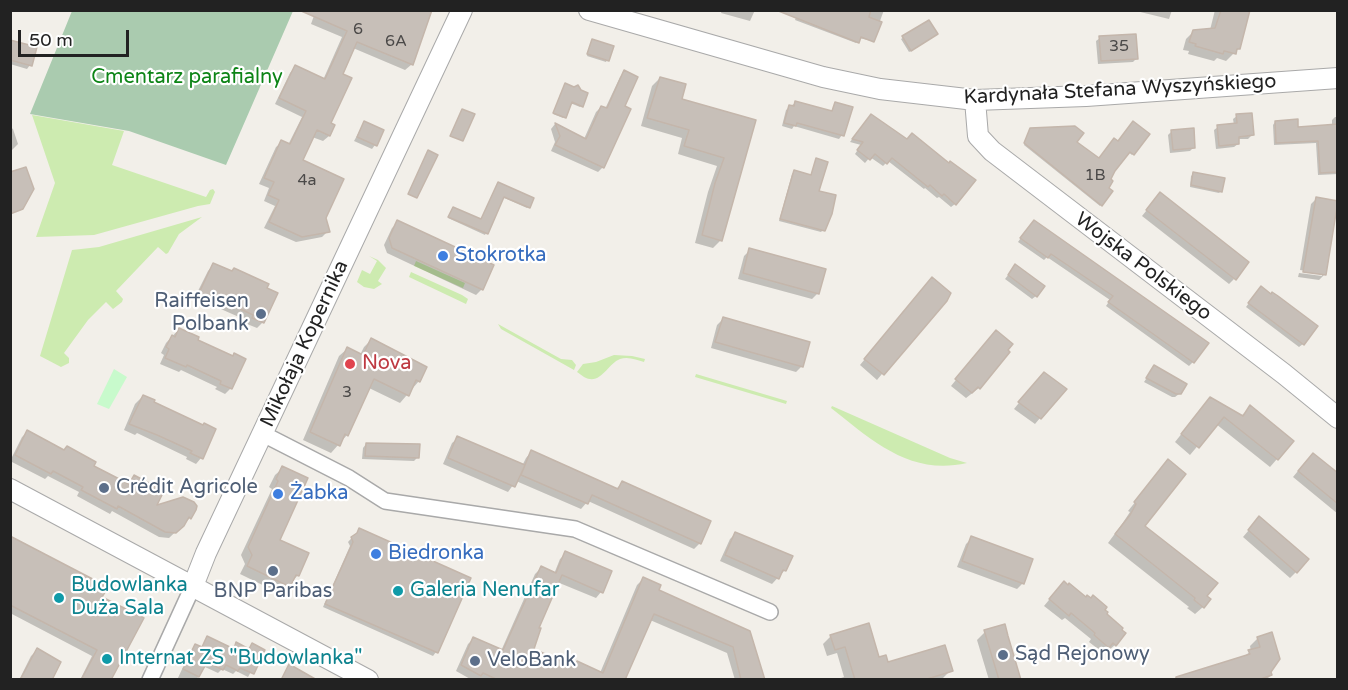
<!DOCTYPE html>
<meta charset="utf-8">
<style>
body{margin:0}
#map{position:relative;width:1348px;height:690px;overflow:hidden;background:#f2efe9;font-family:"Varela Round",sans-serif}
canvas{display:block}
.frame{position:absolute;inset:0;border:12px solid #222;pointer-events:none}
.scale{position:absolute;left:18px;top:30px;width:111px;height:27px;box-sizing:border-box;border:3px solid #222;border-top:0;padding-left:8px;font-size:18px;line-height:21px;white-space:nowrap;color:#222;-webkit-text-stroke:4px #fff;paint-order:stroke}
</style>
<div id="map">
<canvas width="1348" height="690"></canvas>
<div class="frame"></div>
<div class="scale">50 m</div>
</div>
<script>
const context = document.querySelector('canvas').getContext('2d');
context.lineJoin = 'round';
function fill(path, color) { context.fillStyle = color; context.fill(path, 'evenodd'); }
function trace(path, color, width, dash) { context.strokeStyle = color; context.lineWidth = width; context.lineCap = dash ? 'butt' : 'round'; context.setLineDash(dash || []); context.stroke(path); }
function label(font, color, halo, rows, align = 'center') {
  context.font = font + ' "Varela Round",sans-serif'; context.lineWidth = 4.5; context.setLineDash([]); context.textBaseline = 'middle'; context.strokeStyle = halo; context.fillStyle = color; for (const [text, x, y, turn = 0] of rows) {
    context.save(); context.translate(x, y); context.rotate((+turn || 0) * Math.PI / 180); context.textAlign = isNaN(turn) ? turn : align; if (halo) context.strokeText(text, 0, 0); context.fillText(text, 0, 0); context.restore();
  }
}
const grass = new Path2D(`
 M32,115L124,131L112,165L206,197L210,190L213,189L215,192L210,204L198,206L94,235L36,237L55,183Z
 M202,217L179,234L168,253L166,254L158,247L116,291L123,299L122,302L113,309L106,302L88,320L64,353L69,358V363L61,367L40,356L72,250L99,247Z
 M369,256L378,260L386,268L378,281L382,284L374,289L364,287L357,282L362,270L370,274L377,261Z
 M416,261L465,283L463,288L414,266Z
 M411,272L462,295L468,299L466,304L409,277Z
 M498,324L561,359L572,360L576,365L574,370L501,329Z
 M614,355L632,356L645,359L644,362C637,360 628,356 620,359C607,364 601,386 584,377C581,375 579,373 577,372L583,364L596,362Z
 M696,374L787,401L786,404L695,377Z
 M832,406L950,458L967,463C910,476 873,441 831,408Z`);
const cemetery = new Path2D(`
 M72,11V10L293,11L226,165L129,131L30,114Z`);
const park = new Path2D(`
 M114,369L127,377L109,409L97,404Z`);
const shadow = new Path2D(`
 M316,10L430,13L411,65L405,70L353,48L341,74L329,124L333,126L329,136L323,141L312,137L301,161L325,217L328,231L322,237L296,242L264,228L275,206L264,201L269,188L259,184L276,147L282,142L288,145L302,117L275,104L290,73L295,67L323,80L342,37L311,24Z
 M722,10H755L750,21L721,13Z
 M799,10H884L873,40L872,41L859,38L856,43L795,20Z
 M1132,10H1172L1169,19Z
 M1215,10H1249L1238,49L1226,61L1217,58L1214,61L1188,54L1189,51L1183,50L1186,39L1194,31L1210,30Z
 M929,22L935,35L909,52L901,39Z
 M1100,38L1137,58L1133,62L1098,64L1096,41Z
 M10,42L30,65L27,69L10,64Z
 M591,42L607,60L606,62L587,56Z
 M625,72L623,107L603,167L598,172L551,151L555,142L551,129L555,124L584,139L596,112L601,107L605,109L620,77Z
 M660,78L680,100L754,121L721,240L713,248L695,243L708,192L717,166L678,154L682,138L641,126L652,86Z
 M564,86L581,106L580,107L570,103L563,118L553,114Z
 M796,102L831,112L835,104L842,135L839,139L794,126L792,129L782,126L786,110Z
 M1237,116L1252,135L1248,139H1237L1238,144L1234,147L1216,149L1214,130L1218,127L1234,125L1233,119Z
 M1335,117H1338V174L1318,175L1316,143L1274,145L1273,125L1275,122L1297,129L1332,126V120Z
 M867,120L949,165L955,204L951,207L939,197L937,198L925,188L924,189L888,161L883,166L870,157L865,163L855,154L861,145L850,142Z
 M364,123L375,145L372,149L354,141Z
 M10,127L13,129L18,144L10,152Z
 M1029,131L1075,143L1098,160L1118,143L1147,134L1132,155L1128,152L1109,179L1107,188L1111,191L1100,206L1024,145Z
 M1172,131L1194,147L1190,151L1170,153L1168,135Z
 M817,160V192L823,230L821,232L779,221L792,174L794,172L810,176Z
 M1194,173L1221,191L1219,193L1190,187L1191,176Z
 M497,185L528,207L527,208L502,197L485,235L448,218L453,208L481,221Z
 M1316,199L1324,275L1319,280L1298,277L1299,273L1322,276V273L1300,270L1311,204Z
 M1155,200L1234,279L1229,284L1142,216Z
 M398,222L482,289L476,295L387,253L384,245L392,228Z
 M1030,225L1207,344L1193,362L1189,366L1106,306L1110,300L1047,257L1044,260L1018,242Z
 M750,250L818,293L812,299L738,279L744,256Z
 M213,265L263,322L257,328L247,324L248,321L214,306L212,308L194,299L208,271Z
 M1012,270L1036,296L1032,299L1005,279Z
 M926,285L949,293L877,380L860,365Z
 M1257,292L1303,344L1299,347L1246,307Z
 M723,319L802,366L796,372L711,348L717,325Z
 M179,329L196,341L231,388L225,394L215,389L217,387L181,370L179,372L160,364L164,355L161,353L166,343Z
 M990,338L1008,352L979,388L966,398L951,386Z
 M371,340L399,353L398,355L419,381L400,403L369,388L347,435L331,453L303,440L339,356L347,349L360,355L364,347Z
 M1154,367L1179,394L1175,397H1172L1144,382Z
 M1038,379L1040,418L1035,424L1014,409Z
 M143,396L201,458L196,464L186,459L187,457L137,433L135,435L124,430L135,404Z
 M1203,407L1241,416L1250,408L1277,459L1270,467L1216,424L1190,455L1175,442Z
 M27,432L127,485L134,477L154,507L182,499L190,518L169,538L159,537L112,511L110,514L77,496L79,492L48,476L45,479L10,461L22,437Z
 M458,438L522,466L526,458L531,452L616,489L622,483L700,543L694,549L588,501L581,509L516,481L508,492L443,464L452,443Z
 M366,444L418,457L414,461L362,459L363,448Z
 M1307,460L1338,475V514L1293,477Z
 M1168,461L1143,527L1205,596L1203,607L1195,614L1187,608L1189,607L1108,543L1122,524L1130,512L1128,511Z
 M283,468L278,541L298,575L281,594L240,574L245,564L241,555L272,489L269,487L275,475Z
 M1254,524L1296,572L1290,578L1243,537Z
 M359,530L436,652L433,656L323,607L350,546L348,542Z
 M736,533L785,570L772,584L720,561L730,539Z
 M10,538L100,598L110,680H80L92,656L10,613Z
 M972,538L1023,583L1017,589L957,567L966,544Z
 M566,553L601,592L596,598L557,582L537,629L532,650L573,667L577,663L600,673L637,585L643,579L657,591L749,632L763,680H735L727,653L650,620L623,680H472L456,671L468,644L474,638L501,651L535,574L541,568L554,574L560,559Z
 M1058,589L1115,645L1109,650L1106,648L1102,652L1089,642L1091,639L1065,618L1062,620L1044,606Z
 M985,632L1020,680H989L977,640Z
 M831,636L887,664L951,670L943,678L939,680H835L844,677L837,653L827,656L823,644Z
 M208,638L232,650L237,644L247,650L252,645L263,651L248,677L236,671L233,674L222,669L218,673L205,667L196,680H177L191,650L195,646L201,648Z
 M1258,638L1271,675L1266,680H1172L1242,658L1251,651L1250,646Z
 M37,650L50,680H19L31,656Z`);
const building = new Path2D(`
 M299,10H432L413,65L357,42L343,74L352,78L331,123L335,125L330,136L317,130L303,160L344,179L326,218L330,232L302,237L269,222L279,200L268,195L274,182L264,178L281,140L290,144L306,111L279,98L295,65L325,79L347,31Z
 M776,10H871L869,17L882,22L874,42L861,37L859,43Z
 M1221,10H1250L1240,49H1237L1236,54L1224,51L1223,54L1195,46L1196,44L1189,42L1193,30L1215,28Z
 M929,20L938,34L911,51L902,36Z
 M1136,34L1138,59L1101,61L1099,36Z
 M592,39L614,46L609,61L587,54Z
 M10,40L37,47L32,66L10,60Z
 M624,70L638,77L625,106L631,109L604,168L555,145L560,136L555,123L586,139L601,106L607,108Z
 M660,77L686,84L682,99L756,120L722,241L702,235L715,183L724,158L684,146L689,130L647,118Z
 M565,83L574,87L578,85L581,90L588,93L583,107L572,102L566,118L553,113Z
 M795,101L832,111L835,102L853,107L844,136L797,123L796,126L784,123L789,105L794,106Z
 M462,109L475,114L463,141L450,136Z
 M1252,113L1254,135L1239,137V144L1219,146L1217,125L1237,123L1236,114Z
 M871,114L907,139L912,133L949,163L950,161L976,180L956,205L944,194L942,196L930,185L928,187L892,158L887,164L875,154L870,160L857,150L863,142L852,139Z
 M1298,119V127L1338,124V172L1320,173L1318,141L1276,143L1275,121Z
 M364,121L384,130L377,146L357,137Z
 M1133,121L1150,134L1134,155L1130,152L1115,171L1111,179L1113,181L1109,188L1113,191L1102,206L1024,143L1030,128L1075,126L1084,133L1077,142L1099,158L1114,138L1118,141Z
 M1194,128L1195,148L1173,150L1171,130Z
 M428,150L438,155L417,198L408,194Z
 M816,158L828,162L819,191L836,195L832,214L825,231L780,219L794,170L811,175Z
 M26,167L34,189L23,209L10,214V172Z
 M1193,172L1225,178L1222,192L1191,185Z
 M498,182L534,198L530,208L504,197L488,234L448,217L453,207L481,219Z
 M1160,192L1249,262L1236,280L1146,210Z
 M1316,197L1338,201L1326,275L1303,272Z
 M397,220L494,265L483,290L392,248L389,238Z
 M1034,220L1209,343L1194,363L1108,302L1113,296L1051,254L1048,258L1020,238Z
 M749,248L826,269L819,294L743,273Z
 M213,263L232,271L234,268L269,284L267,288L278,293L264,323L252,318L253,315L221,300L219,303L199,293Z
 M1015,264L1045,286L1037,297L1008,275Z
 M932,277L951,293L947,301L884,375L864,359Z
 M1261,286L1271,294L1272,292L1278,296L1318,326L1304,345L1248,303Z
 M723,317L810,342L803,367L715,342Z
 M179,328L199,337L198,340L233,356L234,353L246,359L232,389L220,384L221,381L187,365L186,367L165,358L169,349L166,347L172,335L175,337Z
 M996,330L1013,344L1008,350L1010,352L980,389L978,387L972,393L955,379Z
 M371,338L427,367L420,382L416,380L409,396L374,379L348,436L345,434L340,446L310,432L347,347L363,355Z
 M1154,365L1187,384L1181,394H1176L1146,378Z
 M1044,372L1067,389L1041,419L1018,402Z
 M143,395L155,400L154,402L203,425L204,423L216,429L203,459L190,453L192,451L157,435L129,424Z
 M1210,397L1243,416L1250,405L1294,441L1278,460L1224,417L1199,448L1181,434Z
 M27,430L64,450L67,446L96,462L94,466L129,484L134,475L164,491L157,505L183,497L194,502L197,506L196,510L191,519L189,517L184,526L176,533L165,532L118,506L117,509L81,490L83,487L53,471L51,474L15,455Z
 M457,436L525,465L515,487L448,458Z
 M366,443L420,444L419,458L365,456Z
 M531,450L618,489L622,481L711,521L701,544L592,495L588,504L521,475Z
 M1313,453L1338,473V504L1298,471Z
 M1168,459L1186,474L1145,526L1218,583L1207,596L1211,599L1204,608L1194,600L1195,598L1115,534L1130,515L1136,504L1134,502Z
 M282,466L308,478L280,540L309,553L299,576L296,575L290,587L247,566L252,555L248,547L278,481L276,479Z
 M1259,516L1309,559L1297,573L1248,530Z
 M359,528L471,578L438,653L325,604L353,542L351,537L357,533Z
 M735,532L793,556L786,571L783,570L779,579L725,555Z
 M10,536L108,587L102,597L144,618L111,680H81L97,650L10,605Z
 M971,536L1033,559L1024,584L962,561Z
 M565,551L612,571L603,593L562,575L539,628H541L534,649L574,667L577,661L603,673L643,577L661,585L659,590L750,631L765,680H741L733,647L654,614L625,680H498L483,673L481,676L461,665L473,637L503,650L541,566L556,573Z
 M1064,581L1068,585L1069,583L1086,597L1087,595L1091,598L1093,595L1107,607L1105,610L1108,612L1107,614L1123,628L1122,630L1126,633L1116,646L1113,643L1109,648L1094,635L1095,633L1071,613L1069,616L1049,599Z
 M869,623L879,657L886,655L888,662L945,645L953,671L924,680H855L845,647L835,650L830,635Z
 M1005,624L1008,636L1021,680H999L984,630Z
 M1272,632L1280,659L1271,672L1272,675L1258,680H1176V677L1250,654L1248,650L1260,647L1257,637Z
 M207,636L234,649L236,642L249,649L252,643L265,650L254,674L240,668L238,671L226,665L223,670L209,663L208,665L206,664L199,677L183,669L195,644L202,647Z
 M37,648L61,662L52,680H20Z
 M289,664L317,680H281Z`);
const minor = new Path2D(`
 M263,434L349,478L385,501L575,529L770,612
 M150,680L193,586`);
const tertiary = new Path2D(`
 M589,10L823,77L880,89L975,100L1086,96L1338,78
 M975,100L978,136L992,151L1284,374L1338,418
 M10,489L368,680
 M193,586L206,553L462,10`);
const markers = [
 [443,256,6,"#3f7fe0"],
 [261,314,6,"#5c6f8a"],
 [350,364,6,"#e0444e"],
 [104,488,6,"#5c6f8a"],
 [278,494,6,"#3f7fe0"],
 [376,554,6,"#3f7fe0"],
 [273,571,6,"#5c6f8a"],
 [398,591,6,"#0f9aa8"],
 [59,598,6,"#0f9aa8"],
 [1003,655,6,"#5c6f8a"],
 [107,659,6,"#0f9aa8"],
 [475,661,6,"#5c6f8a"]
];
const numberNames = [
 ["6",358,30],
 ["6A",396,42],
 ["35",1119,47],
 ["1B",1095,176],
 ["4a",307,181],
 ["3",347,393]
];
const parkNames = [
 ["Cmentarz parafialny",187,78]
];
const streetNames = [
 ["Kardynała Stefana Wyszyńskiego",1120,90,-3],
 ["Wojska Polskiego",1143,267,37],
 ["Mikołaja Kopernika",305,344,-65]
];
const shopNames = [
 ["Stokrotka",455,256],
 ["Żabka",290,494],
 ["Biedronka",388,554]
];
const serviceNames = [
 ["Raiffeisen",249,302,"right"],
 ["Polbank",249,325,"right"],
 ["Crédit Agricole",116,488],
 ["BNP Paribas",273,592,"center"],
 ["Sąd Rejonowy",1015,655],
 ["VeloBank",487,661]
];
const healthNames = [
 ["Nova",362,364]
];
const cultureNames = [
 ["Budowlanka",71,586],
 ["Duża Sala",71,609],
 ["Galeria Nenufar",410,591],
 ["Internat ZS \"Budowlanka\"",119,659]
];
fill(grass, '#cdebb0');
fill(cemetery, '#aacbaf');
fill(park, '#c8facc');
fill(shadow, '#0003');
fill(building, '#c7bfb8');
trace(building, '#c4b6ab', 1.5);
trace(minor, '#a9a9a9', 18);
trace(tertiary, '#a9a9a9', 22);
trace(minor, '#fff', 15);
trace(tertiary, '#fff', 20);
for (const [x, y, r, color] of markers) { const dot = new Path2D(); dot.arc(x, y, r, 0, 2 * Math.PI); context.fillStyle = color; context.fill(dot); trace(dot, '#fff', 2); }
label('16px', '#4b4948', null, numberNames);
label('20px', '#0c8416', '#fff', parkNames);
label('20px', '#222', '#fff', streetNames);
label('20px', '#366cbe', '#fff', shopNames, 'left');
label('20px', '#4e5e75', '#fff', serviceNames, 'left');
label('20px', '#be3a42', '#fff', healthNames, 'left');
label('20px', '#0d838f', '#fff', cultureNames, 'left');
</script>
